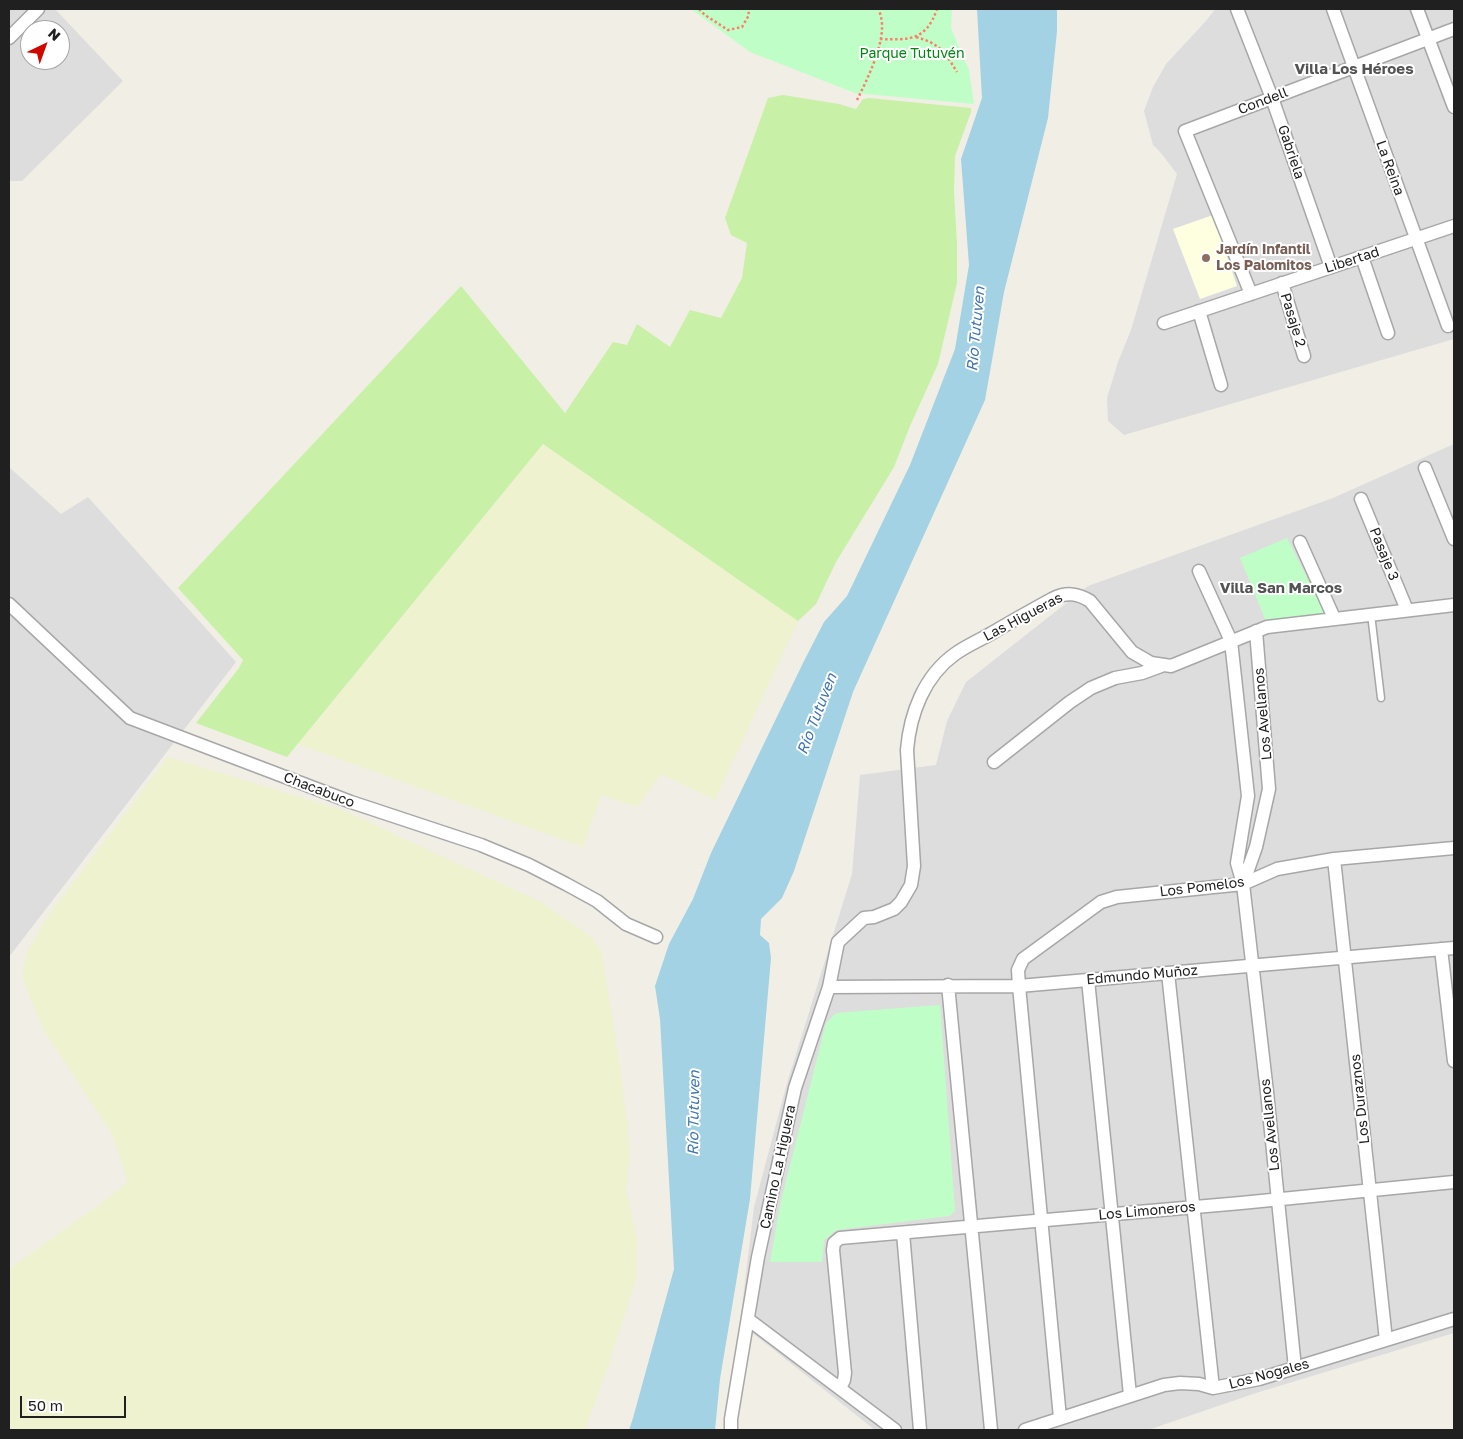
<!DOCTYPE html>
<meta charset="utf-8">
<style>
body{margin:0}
#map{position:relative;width:1463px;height:1439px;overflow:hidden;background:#f1eee5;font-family:"Golos Text",sans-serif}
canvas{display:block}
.frame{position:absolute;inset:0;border:10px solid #202020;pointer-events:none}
.north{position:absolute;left:20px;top:20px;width:50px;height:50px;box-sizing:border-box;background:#fff;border:1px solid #a6a6a6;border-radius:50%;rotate:42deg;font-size:14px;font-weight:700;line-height:20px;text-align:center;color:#202020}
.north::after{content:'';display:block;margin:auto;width:18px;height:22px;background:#d00800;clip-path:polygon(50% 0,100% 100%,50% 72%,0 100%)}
.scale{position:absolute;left:20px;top:1396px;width:106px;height:22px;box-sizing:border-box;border:2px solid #202020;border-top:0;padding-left:6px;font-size:15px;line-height:18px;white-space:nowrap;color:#202020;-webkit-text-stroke:4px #fff;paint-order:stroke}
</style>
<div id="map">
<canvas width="1463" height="1439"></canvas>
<div class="frame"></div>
<div class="north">N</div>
<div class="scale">50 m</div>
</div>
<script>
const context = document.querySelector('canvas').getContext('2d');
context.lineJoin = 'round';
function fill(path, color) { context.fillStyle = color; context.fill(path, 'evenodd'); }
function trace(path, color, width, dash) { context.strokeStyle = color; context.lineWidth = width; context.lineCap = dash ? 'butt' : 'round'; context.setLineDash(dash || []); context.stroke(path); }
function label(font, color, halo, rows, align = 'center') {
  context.font = font + ' "Golos Text",sans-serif'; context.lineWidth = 4; context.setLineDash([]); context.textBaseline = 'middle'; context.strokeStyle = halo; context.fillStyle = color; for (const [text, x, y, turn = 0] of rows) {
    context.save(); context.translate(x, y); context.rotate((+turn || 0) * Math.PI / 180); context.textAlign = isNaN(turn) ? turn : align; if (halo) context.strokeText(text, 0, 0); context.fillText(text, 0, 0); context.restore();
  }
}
const residential = new Path2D(`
 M9,9H55L123,81L22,181H9ZM30,30H60V60H30Z
 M1215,9H1454V339L1124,435L1108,421L1107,398L1118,362L1131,330L1177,174L1161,153L1153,145L1144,111L1153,87L1166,64L1206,21Z
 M1454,444V1333L1256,1393L1148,1430H875L740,1323L754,1207L787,1083L852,874L860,775L936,765L947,721L966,682L1088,586L1333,498Z
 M9,467L61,514L88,497L236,662L9,957Z`);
const education = new Path2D(`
 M1213,215L1237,286L1200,299L1173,229Z`);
const farmland = new Path2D(`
 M543,444L798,621L715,800L661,774L638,807L601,795L583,847L298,744Z
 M168,757L343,810L541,902L590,936L601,951L616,1040L628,1129L630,1159L626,1190L637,1239L636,1279L608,1367L585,1430H9V1269L103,1202L128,1182L112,1134L43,1029L22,977L27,952L50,913Z`);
const grass = new Path2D(`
 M783,95L839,104L856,109L863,99L869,98L971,108V112L955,156L954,192L957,244V283L938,364L910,426L894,467L836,562L816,604L798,621L543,444L287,757L196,723L239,668L243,660L178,588L461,286L565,413L613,342L627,345L637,324L670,347L690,310L721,318L742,278L747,243L731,235L725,218L768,98Z`);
const park = new Path2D(`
 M691,9H952L951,28L969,70L974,104L855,93L750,52Z
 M1287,538L1325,614L1266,621L1240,558Z
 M940,1005L955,1211L949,1216L837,1230L824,1240L822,1262H770L780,1205L826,1023L836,1013Z`);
const water = new Path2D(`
 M977,9H1057V31L1048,118L1004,292L985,400L853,692L794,871L782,898L761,919L760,935L769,943L771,958L750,1199L720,1379L715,1430H629L633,1418L674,1269L660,1019L655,986L669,944L693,899L711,853L803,663L824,622L847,596L910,465L955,349L969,265L961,159L982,98Z`);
const path = new Path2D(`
 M699,9L705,15L728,30L742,27L749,15L748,9
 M916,37C940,44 944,51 957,72
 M880,39C909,40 926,41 937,9
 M857,100C867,80 883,47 882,25C882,19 880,14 879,9`);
const service = new Path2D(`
 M1371,614L1381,698`);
const minor = new Path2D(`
 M1237,9L1272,98L1331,267
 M1333,9L1448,326
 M1417,9L1454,107
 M9,38L38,9
 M1362,257L1388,333
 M1282,283L1304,356
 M1251,294L1185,131L1454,29
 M1199,311L1221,385
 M1164,323L1454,226
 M1425,468L1454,539
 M1361,499L1407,610
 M1300,542L1334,618
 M1199,571L1231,641L1248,796L1237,863L1243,884L1267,1092L1295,1368
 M9,604L130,718L351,802L481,845L529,865L566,884L597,901L626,924L656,937
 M994,762L1070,702L1091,688L1115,678L1142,673L1161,666
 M1334,859L1386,1340
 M1243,884L1256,847L1269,789L1256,631
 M1441,949L1454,1061
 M1168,973L1213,1388
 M1088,980L1130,1395
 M948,985L991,1430
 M829,987L1019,986L1454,948
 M903,1233L920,1430
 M749,1320L895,1430
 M840,1388L844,1380L845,1373L833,1250L834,1243L840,1238L1241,1203L1454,1182
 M1060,1418L1019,986L1018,970L1023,959L1101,902L1117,897L1243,884L1277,869L1334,859L1454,848
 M731,1430V1419L758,1257L795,1088L829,987L838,942L864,918L874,917L894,909L901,902L911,885L914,866L907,750C910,714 924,676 955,654C966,646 980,640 992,633C1012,621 1032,610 1052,599C1066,592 1077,593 1090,601L1132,652L1151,663L1171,666L1267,627L1454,605
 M1025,1430L1164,1385L1180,1383L1199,1384L1213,1388L1259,1379L1454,1319`);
const markers = [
 [1206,258,5,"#8d6e63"]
];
const parkNames = [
 ["Parque Tutuvén",912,54]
];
const streetNames = [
 ["Condell",1263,101,-21],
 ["Gabriela",1291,152,71],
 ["La Reina",1390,168,70],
 ["Libertad",1352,260,-18],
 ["Pasaje 2",1293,320,73],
 ["Pasaje 3",1384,554,68],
 ["Las Higueras",1023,617,-28],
 ["Los Avellanos",1263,714,-95],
 ["Chacabuco",319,790,21],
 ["Los Pomelos",1202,887,-7],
 ["Edmundo Muñoz",1142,975,-5],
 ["Los Duraznos",1360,1099,-96],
 ["Los Avellanos",1270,1125,-96],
 ["Camino La Higuera",778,1167,-78],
 ["Los Limoneros",1147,1211,-5],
 ["Los Nogales",1269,1374,-15]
];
const educationNames = [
 ["Jardín Infantil",1216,250],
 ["Los Palomitos",1216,266]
];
const neighbourhoodNames = [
 ["Villa Los Héroes",1354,69],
 ["Villa San Marcos",1281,588]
];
const waterNames = [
 ["Río Tutuven",976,329,-85],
 ["Río Tutuven",817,714,-69],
 ["Río Tutuven",694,1113,-89]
];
fill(residential, '#dedddd');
fill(education, '#feffe1');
fill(farmland, '#eef2cf');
fill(grass, '#c8f0a7');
fill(park, '#bfffc7');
fill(water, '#a2d2e3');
trace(service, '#a7a7a7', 9);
trace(minor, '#a7a7a7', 15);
trace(path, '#ff7e69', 2.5, [2.5, 2.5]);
trace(service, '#fff', 6);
trace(minor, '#fff', 12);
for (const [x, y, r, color] of markers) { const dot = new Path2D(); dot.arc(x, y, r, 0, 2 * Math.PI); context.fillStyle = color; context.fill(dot); trace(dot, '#fff', 2); }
label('14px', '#018611', '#fff', parkNames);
label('14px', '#202020', '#fff', streetNames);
label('bold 14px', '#785e54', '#fff', educationNames, 'left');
label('bold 15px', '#535353', '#fff', neighbourhoodNames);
label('italic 15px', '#3f75b2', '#fff', waterNames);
</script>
